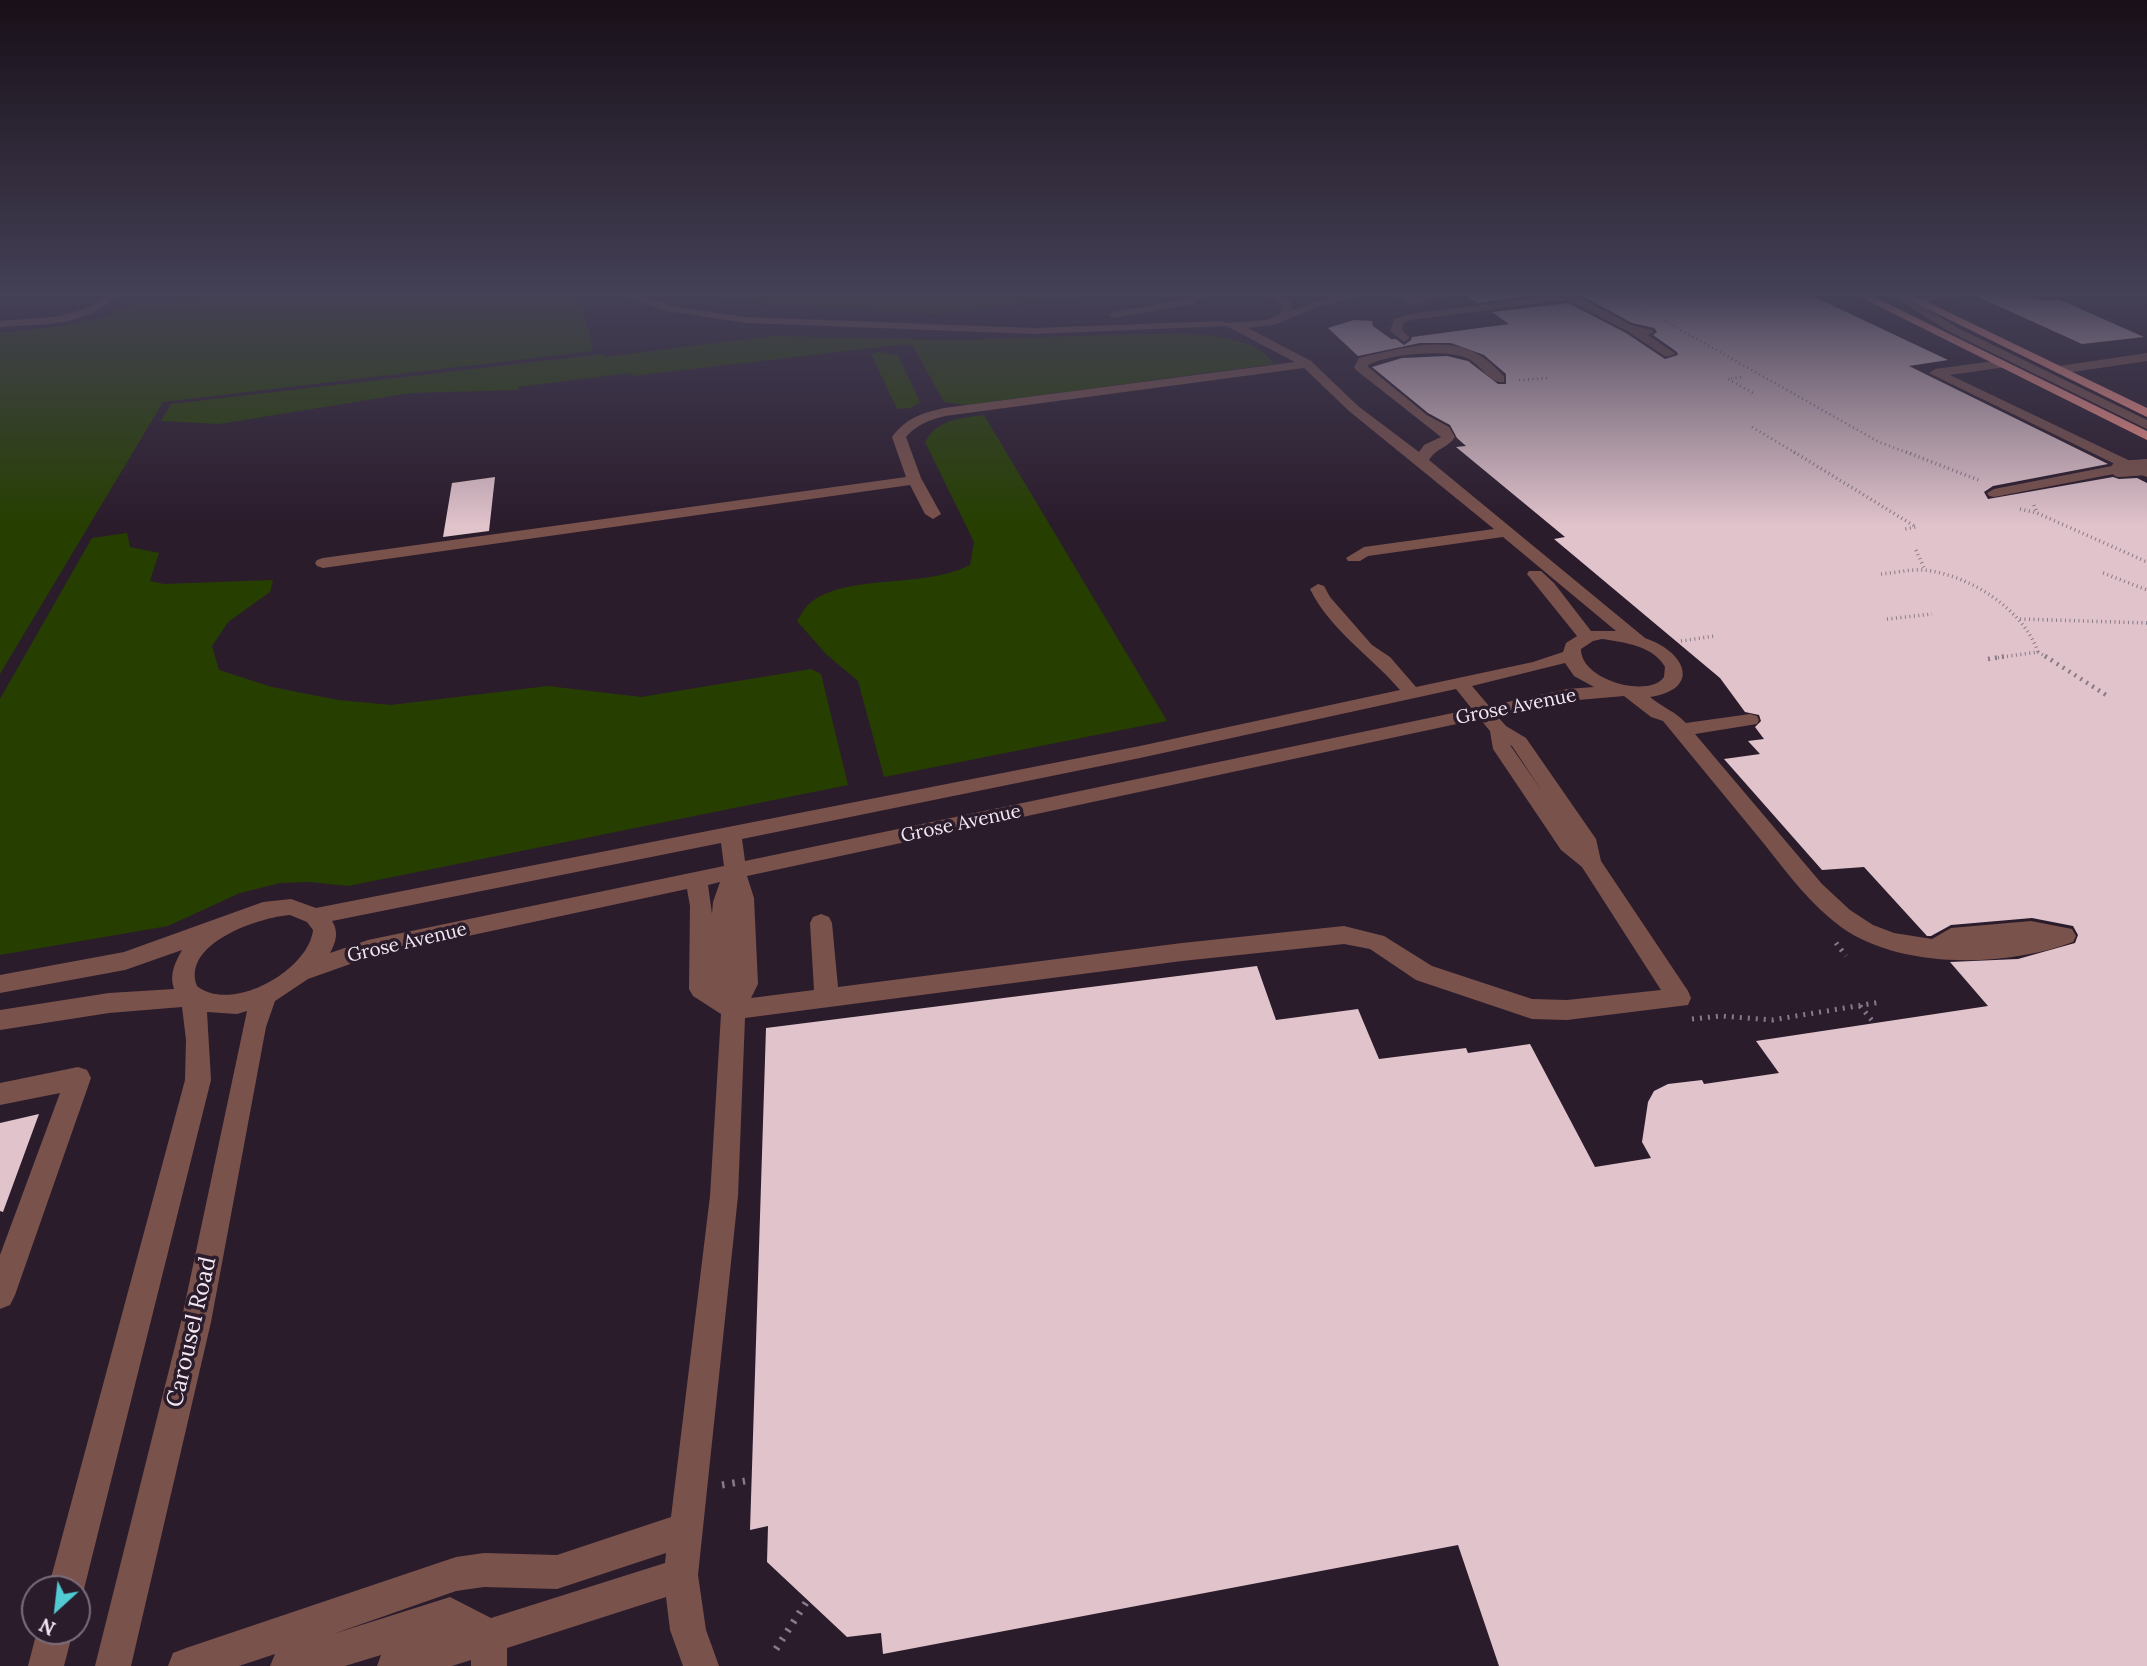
<!DOCTYPE html>
<style>
body{margin:0}
#map{position:relative;width:2147px;height:1666px;overflow:hidden;background:#2b1c2c;font-family:Lora,serif}
canvas{display:block}
.north{position:absolute;left:21px;top:1575px;width:70px;height:70px;box-sizing:border-box;background:#2b1c2c;border:2px solid #7b6e7b;border-radius:50%;rotate:207deg;font-size:19px;font-weight:700;line-height:28px;text-align:center;color:#f2e8f2}
.north::after{content:'';display:block;margin:auto;width:24px;height:32px;background:#51ccd4;clip-path:polygon(50% 0,100% 100%,50% 72%,0 100%)}
</style>
<div id="map">
<canvas width="2147" height="1666"></canvas>
<div class="north">N</div>
</div>
<script>
const context = document.querySelector('canvas').getContext('2d');
context.lineJoin = 'round';
function fill(path, color) { context.fillStyle = color; context.fill(path, 'evenodd'); }
function trace(path, color, width, dash) { context.strokeStyle = color; context.lineWidth = width; context.lineCap = dash ? 'butt' : 'round'; context.setLineDash(dash || []); context.stroke(path); }
function label(font, color, halo, rows, align = 'center') {
  context.font = font + ' Lora,serif'; context.lineWidth = 7; context.setLineDash([]); context.textBaseline = 'middle'; context.strokeStyle = halo; context.fillStyle = color; for (const [text, x, y, turn = 0] of rows) {
    context.save(); context.translate(x, y); context.rotate((+turn || 0) * Math.PI / 180); context.textAlign = isNaN(turn) ? turn : align; if (halo) context.strokeText(text, 0, 0); context.fillText(text, 0, 0); context.restore();
  }
}
const green = new Path2D(`
 M236,293H580L593,351L163,402L0,674V333L62,326L102,318L130,305Z
 M696,293H1115L935,314L873,312L871,308L770,305Z
 M1134,334C1172,334 1251,328 1274,364L967,405L944,402L913,346L906,344L632,376L630,373L518,387L517,390L411,393L219,424L161,421L171,404L603,354L605,357L771,336L955,340Z
 M880,352L898,355L920,402L911,408L897,409L871,354Z
 M984,415L1167,721L884,777L858,681L826,654L797,621C801,615 805,607 810,603C847,573 924,589 970,565L974,542L925,442C938,419 960,418 984,415Z
 M127,533L130,547L159,553L150,581L164,584L273,580L270,592L228,622L212,646L219,670L272,687L338,700L391,705L548,686L641,697L811,669L821,674L848,785L348,886L309,882L280,883L240,893L168,926L0,955V699L92,538Z`);
const building = new Path2D(`
 M1464,293H1551L1477,303Z
 M1577,293H1806L1948,360L1909,366L2108,464L1993,486L1984,492L1988,499L2113,477L2119,479L2137,478L2147,483V1666H1499L1458,1545L883,1654L881,1633L847,1637L767,1562L768,1526L750,1530L766,1028L1257,966L1276,1020L1358,1009L1379,1059L1466,1048L1468,1053L1530,1044L1595,1167L1651,1158L1642,1142L1648,1102L1654,1091L1668,1084L1702,1080L1704,1084L1779,1073L1756,1041L1988,1006L1950,962L2018,959L2075,943L2078,935L2073,926L2032,918L1951,925L1931,936H1927L1864,867L1822,870L1724,759L1760,754L1748,741L1764,739L1755,727L1761,721L1759,715L1745,712L1720,678L1554,539L1565,537L1456,447L1466,446L1457,438L1450,425L1428,413L1372,367L1402,358L1447,356L1468,361L1498,384H1506V374L1484,355L1451,343H1420L1358,356L1328,328L1354,320L1372,321L1373,326L1391,339H1396L1404,345L1411,340L1412,337L1509,324L1492,312L1568,303L1626,333L1665,359L1678,355L1677,352L1653,335L1657,332L1654,328L1632,323Z
 M1977,293H2010L2045,301L2058,299L2144,337L2082,344L1976,296Z
 M495,477L489,531L443,537L452,483Z
 M39,1114L3,1212L0,1211V1123Z`);
const pathFar4 = new Path2D(`
 M1615,293L1648,312
 M1665,321L1879,442L1911,454
 M1741,377L1728,379L1753,393
 M1519,380L1549,378
 M1752,427L1797,454`);
const pathFar3 = new Path2D(`
 M1794,452L1916,527L1905,529L1907,531
 M1906,452L1981,481
 M2034,505L2037,513
 M2020,509L2037,513L2147,562
 M1916,550L1925,570
 M2103,573L2147,590
 M1881,574C1895,573 1910,569 1924,570C1970,575 2023,609 2038,652L1995,658
 M1887,619L1932,614
 M2020,619L2147,623
 M1681,641L1715,636
 M2038,652L2048,658`);
const pathFar2 = new Path2D(`
 M2045,656L2106,695
 M1988,659L2007,656`);
const pathFar1 = new Path2D(`
 M1836,943L1846,956
 M1860,1006L1875,1024
 M1692,1019L1721,1016L1772,1020L1881,1002`);
const path = new Path2D(`
 M722,1485L745,1481
 M776,1649L807,1601`);
const minor = new Path2D(`
 M108,293H119C90,327 41,324 0,327V321C37,317 79,321 108,293Z
 M613,293H629L682,308L747,317L1034,328L1221,321L1226,323L1267,320L1280,314L1281,305L1261,293H1275L1291,302L1292,310C1318,299 1345,293 1373,293L1316,308L1273,325L1248,328L1311,361L1358,406L1419,452L1424,445L1441,437L1356,370L1354,367L1359,358C1394,350 1446,334 1479,355C1489,360 1496,369 1504,376V382C1489,384 1481,365 1469,359C1449,348 1384,354 1367,366L1427,415L1449,427L1455,437C1448,448 1436,448 1429,460L1645,638C1686,652 1702,689 1650,697C1662,707 1676,712 1686,723L1750,714L1757,716L1759,720L1757,724L1695,734L1822,884L1850,910L1873,925L1894,933L1932,939L1951,928L2031,921L2072,929L2076,936L2073,942C2007,967 1901,970 1841,927C1811,905 1788,874 1765,845C1731,804 1697,762 1663,721L1651,717L1624,696L1567,701L1497,716L1506,726L1526,738L1596,839L1601,861L1688,991L1691,998L1688,1005L1567,1020L1532,1019L1416,980L1370,949L1344,944L1182,961L745,1018L738,1196L698,1575L706,1630L719,1666H683L670,1630L666,1597L507,1648V1666H471V1660L452,1666H377L381,1655L345,1666H270L275,1654L239,1666H168L173,1653L186,1648L456,1557L484,1553L557,1555L671,1517L710,1196L721,1014L693,996L689,989L690,906L687,889L370,957L308,979L275,1001L266,1027L211,1322L131,1666H95L181,1322L247,1011L237,1014L207,1012L211,1080L84,1589L77,1602V1589H48L185,1080L186,1040L182,1007L109,1013L0,1030V1010L109,993L174,989C169,974 175,963 182,950L125,970L0,993V975L124,952L263,902L291,899L316,908L1140,746L1400,690C1371,656 1330,630 1310,589L1318,584L1324,586L1330,597L1372,645L1390,657L1416,687L1533,662L1563,652L1566,643L1577,636L1527,574L1529,571H1541L1554,583L1591,631H1616L1503,537L1368,556L1360,561H1348L1346,558L1364,547L1494,529L1349,411L1304,368L945,416C929,420 916,425 906,437L921,478L941,514L933,519L925,514L910,485L323,568L317,566L315,563L317,560L323,558L906,477L892,437C906,418 922,413 944,408L1295,362L1226,326L1034,334L747,323L666,311ZM1602,639C1623,642 1654,646 1665,667L1664,677C1649,699 1580,680 1581,649L1593,641ZM1565,663L1574,676L1594,687L1567,689L1489,706L1472,686ZM1456,689L1472,709L745,861L742,839L1140,758ZM1480,719L1490,731L1493,749L1561,850L1582,867L1661,990L1567,1000L1532,999L1432,966L1384,936L1344,926L1182,943L838,987L832,923L829,917L821,914L813,917L810,923L814,990L751,998L758,984L754,898L747,876ZM1510,745L1512,746L1542,791ZM721,843L724,866L368,940L330,953C336,942 339,932 332,921ZM720,882L713,902L712,914L708,885ZM290,915L307,922L313,930C309,970 232,1014 197,986C181,943 260,917 290,915ZM666,1553L665,1563L491,1618L450,1597L333,1634L456,1591L484,1587L557,1589Z
 M1194,293H1207L1193,304L1114,318L1108,315L1114,312L1186,299Z
 M1392,293H1405L1414,298L1439,293H1462L1412,305Z
 M1557,293H1571L1631,325L1652,330L1654,332L1648,335L1676,354L1666,357L1627,331L1568,300L1411,320L1403,323L1402,330L1410,338L1404,342L1390,331L1394,319L1409,314L1558,295Z
 M1887,293C1895,293 1902,297 1908,297C1925,298 1947,293 1965,293L1960,297L1915,302L1958,328L2147,420V429L1950,332Z
 M2147,353V361L2059,374L2053,370L2059,366Z
 M2002,360L2008,364L2006,367L1950,375L2147,469V477L2126,469L2119,473L1994,497L1989,496L1987,493L1994,489L2117,465L1929,373L1935,369Z
 M78,1067L87,1070L91,1078L15,1295L10,1305L0,1309V1255L60,1093L0,1105V1083Z
 M37,1631H73L64,1666H28Z`);
const highway = new Path2D(`
 M1852,293H1866L2147,431V440Z
 M1895,293H1909L2147,408V417Z`);
const minorBridge = new Path2D(`
 M2119,469L2147,467`);
const streetNames = [
 ["Grose Avenue",1516,707,-11],
 ["Grose Avenue",961,824,-12],
 ["Grose Avenue",407,943,-13]
];
const nearStreetnames = [
 ["Carousel Road",192,1332,-77]
];
fill(green, '#263f00');
fill(building, '#e1c3cb');
trace(pathFar4, '#887b88', 2.5, [1, 3.5]);
trace(pathFar3, '#887b88', 3.5, [1, 3.5]);
trace(pathFar2, '#887b88', 4.5, [2, 5]);
trace(pathFar1, '#887b88', 5, [2, 6]);
trace(path, '#887b88', 7, [2.5, 8]);
fill(minor, '#7a524c');
fill(highway, '#f59085');
trace(minorBridge, '#7a524c', 16);
const sky = context.createLinearGradient(0, 0, 0, 526);
sky.addColorStop(0, '#180f18');
sky.addColorStop(0.56, '#444056');
sky.addColorStop(1, '#44405600');
context.fillStyle = sky;
context.fillRect(0, 0, 2147, 526);
label('19px', '#f2e8f2', '#2b1c2c', streetNames);
label('23px', '#f2e8f2', '#2b1c2c', nearStreetnames);
</script>
